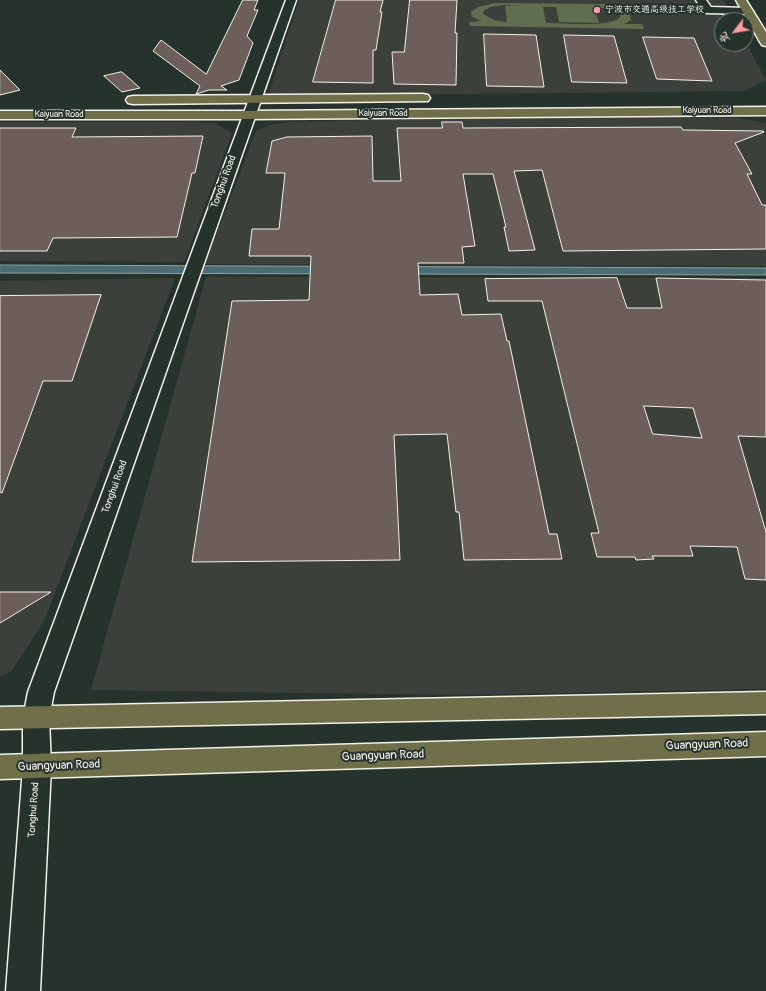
<!DOCTYPE html>
<meta charset="utf-8">
<style>
body{margin:0}
#map{position:relative;width:766px;height:991px;overflow:hidden;background:#26332d;font-family:Pangolin,"LXGW WenKai TC",sans-serif}
canvas{display:block}
.north{position:absolute;left:714px;top:12px;width:40px;height:40px;box-sizing:border-box;background:#26332d;border:1px solid #787f78;border-radius:50%;rotate:239deg;font-size:11px;font-weight:700;line-height:16px;text-align:center;color:#f4f1e8}
.north::after{content:'';display:block;margin:auto;width:14px;height:18px;background:#ff9aa2;clip-path:polygon(50% 0,100% 100%,50% 72%,0 100%)}
</style>
<div id="map">
<canvas width="766" height="991"></canvas>
<div class="north">北</div>
</div>
<script>
const context = document.querySelector('canvas').getContext('2d');
context.lineJoin = 'round';
function fill(path, color) { context.fillStyle = color; context.fill(path, 'evenodd'); }
function trace(path, color, width, dash) { context.strokeStyle = color; context.lineWidth = width; context.lineCap = dash ? 'butt' : 'round'; context.setLineDash(dash || []); context.stroke(path); }
function label(font, color, halo, rows, align = 'center') {
  context.font = font + ' Pangolin,"LXGW WenKai TC",sans-serif'; context.lineWidth = 4; context.setLineDash([]); context.textBaseline = 'middle'; context.strokeStyle = halo; context.fillStyle = color; for (const [text, x, y, turn = 0] of rows) {
    context.save(); context.translate(x, y); context.rotate((+turn || 0) * Math.PI / 180); context.textAlign = isNaN(turn) ? turn : align; if (halo) context.strokeText(text, 0, 0); context.fillText(text, 0, 0); context.restore();
  }
}
const built = new Path2D(`
 M299,0H724L734,20H722V44L746,43L766,80L744,91L268,96Z
 M510,117L738,118L766,123V266L205,264L256,131L270,125L287,122Z
 M0,122H188L214,123L232,133L184,262L0,261Z
 M206,277L766,278V689L460,695L91,690Z
 M175,278L45,619L11,672L0,676V281Z`);
const green = new Path2D(`
 M495,3L604,4L619,8L630,14L631,20L624,24H642L644,29L470,26L469,22L481,21L472,17L471,12L478,7ZM503,5L523,6H505L507,22L494,20L483,14L484,10L491,7ZM543,7H580H556L559,22L599,23L594,7L612,10L620,15V17C611,28 561,23 546,23Z`);
const water = new Path2D(`
 M0,265L766,268V275L0,273Z`);
const building = new Path2D(`
 M243,0H258L254,10H258L247,36L253,43L239,80L221,86L227,90H209L196,94L200,86L153,51L161,40L206,74Z
 M336,0H383L380,12H382L376,50H373V83L313,82Z
 M410,0H457L455,33H457L456,85L394,84L392,52H404Z
 M484,34L536,35L544,87L487,86Z
 M564,35L614,36L627,83L572,82Z
 M643,37L694,38L712,81L657,79Z
 M0,70L20,90L0,95Z
 M122,72L140,88L122,92L104,76Z
 M442,122H462L463,128L681,127L683,130L763,131L764,132L735,143L752,174H747L762,205H766V249L563,251L542,170L514,171L535,250L509,251L504,227H506L493,174H463L475,246L462,247L464,263H418L420,295L458,294L462,315L501,314L507,341H509L549,534H557L562,559L464,560L459,512H456L447,434L394,435L400,560L192,562L232,301L309,300L311,256H249L252,229H279L285,173H266L272,141L287,137L372,136L373,181H401L397,128H442Z
 M0,128H76L72,137L203,136L195,173H192L177,237L53,238L47,251H0Z
 M617,278L627,308H662L656,278L766,280V437L738,436L766,532V580L745,579L737,547L690,546L693,556H652L654,559L636,560L635,557H597L591,533H599L542,301H488L485,279ZM644,406L693,408L702,438L653,434Z
 M101,295L72,381H43L2,493L0,492V296Z
 M0,592H51L0,623Z`);
const minor = new Path2D(`
 M286,0H296L54,692L49,718L51,767L40,991H6L23,767V718L28,692Z
 M696,0H706L711,7L747,8L753,11L747,14L707,13L703,12Z`);
const major = new Path2D(`
 M736,0H746L766,32V46L762,45L760,42Z
 M423,94L428,95L430,98L428,101L133,104L128,103L126,100L128,97L133,96Z
 M766,107V115L248,119H0V111H248Z
 M766,692V714L0,729V707Z
 M766,732V756L0,779V755Z`);
const markers = [
 [597,10,4,"#ff9aa2"]
];
const farPoinames = [
 ["宁波市交通高级技工学校",605,10]
];
const farStreetnames = [
 ["Kaiyuan Road",707,111],
 ["Kaiyuan Road",383,114],
 ["Kaiyuan Road",59,115]
];
const streetNames = [
 ["Tonghui Road",224,182,-70],
 ["Tonghui Road",115,487,-70],
 ["Tonghui Road",34,810,-86]
];
const nearStreetnames = [
 ["Guangyuan Road",707,745,-2],
 ["Guangyuan Road",383,756,-2],
 ["Guangyuan Road",59,766,-2]
];
fill(built, '#3b403b');
fill(green, '#616d4f');
fill(water, '#4c6c73');
trace(water, '#8fa1a2', 1);
fill(building, '#6c5f5b');
trace(building, '#f4f1e8', 1);
trace(minor, '#f4f1e8', 3);
trace(major, '#f4f1e8', 3);
fill(minor, '#26332d');
fill(major, '#6f704a');
for (const [x, y, r, color] of markers) { const dot = new Path2D(); dot.arc(x, y, r, 0, 2 * Math.PI); context.fillStyle = color; context.fill(dot); trace(dot, '#26332d', 1.5); }
label('9px', '#f4f1e8', '#26332d', farPoinames, 'left');
label('9px', '#f4f1e8', '#26332d', farStreetnames);
label('10px', '#f4f1e8', '#26332d', streetNames);
label('12px', '#f4f1e8', '#26332d', nearStreetnames);
</script>
